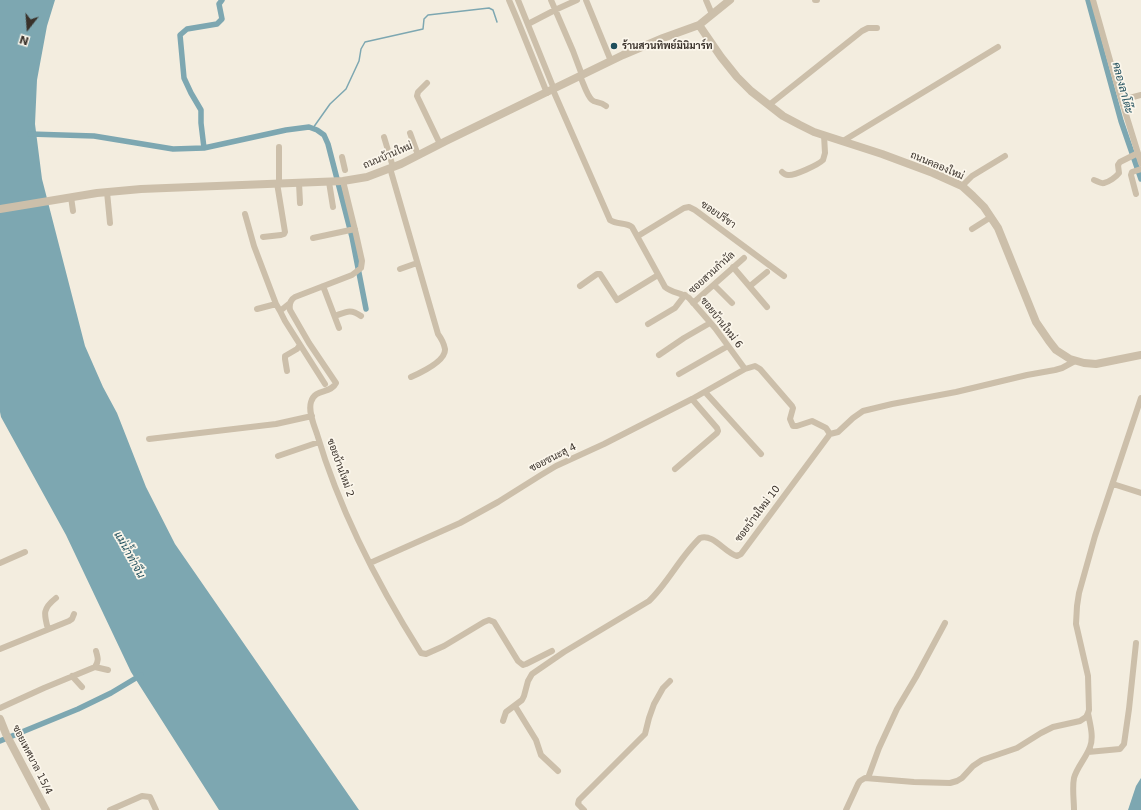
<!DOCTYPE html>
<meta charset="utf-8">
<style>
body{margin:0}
#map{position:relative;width:1141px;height:810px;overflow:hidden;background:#f3eddf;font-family:"DejaVu Sans",sans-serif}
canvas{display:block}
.north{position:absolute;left:8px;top:8px;width:40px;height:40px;-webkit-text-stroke:3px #fbf6eb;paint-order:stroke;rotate:197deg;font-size:11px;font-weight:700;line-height:16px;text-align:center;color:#39312a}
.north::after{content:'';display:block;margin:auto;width:14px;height:18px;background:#39312a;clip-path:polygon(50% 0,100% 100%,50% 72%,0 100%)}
</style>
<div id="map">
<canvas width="1141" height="810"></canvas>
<div class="north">N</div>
</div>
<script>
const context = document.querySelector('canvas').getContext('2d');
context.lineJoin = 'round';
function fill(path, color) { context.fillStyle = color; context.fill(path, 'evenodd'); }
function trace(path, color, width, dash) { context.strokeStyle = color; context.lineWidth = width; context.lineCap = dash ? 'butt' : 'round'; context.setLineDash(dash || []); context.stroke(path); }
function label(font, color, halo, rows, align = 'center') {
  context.font = font + ' "DejaVu Sans",Sarabun,sans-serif'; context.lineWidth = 3.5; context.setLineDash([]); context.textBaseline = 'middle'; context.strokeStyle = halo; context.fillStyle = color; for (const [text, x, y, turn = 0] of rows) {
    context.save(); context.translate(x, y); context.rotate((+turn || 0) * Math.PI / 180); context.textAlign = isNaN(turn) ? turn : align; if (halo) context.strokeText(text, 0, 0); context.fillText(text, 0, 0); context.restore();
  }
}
const water = new Path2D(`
 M0,0H55L47,26L37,80L35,124L42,179L85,346L103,387L117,413L146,487L175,544L359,810H219L131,672L66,535L1,417L0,412Z
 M1141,778V810H1128L1136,786Z`);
const stream = new Path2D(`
 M313,128L330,104L346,89L359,61L361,49L365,42L423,29L424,19L428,15L489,8L493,10L497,22`);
const canal = new Path2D(`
 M1088,0L1121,121L1141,179
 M30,134L94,136L173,149L204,148L286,130L309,127L317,130L324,135L328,144L352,237L366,309
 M204,148L201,123V110L191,93L184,78L180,35L187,29L217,24L222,19L219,4L222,0
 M0,741L78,709L111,693L141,675`);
const minor = new Path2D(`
 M509,0L517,19L547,93
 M518,0L554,89
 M551,0L573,51L582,75
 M586,0L611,61
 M706,0L712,14
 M815,0H817
 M1093,0L1119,92L1141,163
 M528,24L555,10L577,0
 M580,76C583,82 587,96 592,100C595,103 600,101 606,106
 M427,83L418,92L417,96L440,144
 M553,90L610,220C617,225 626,222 632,227L665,287C672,293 682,293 689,298L715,328L745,369L755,366L760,369L792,406L793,408L790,419L793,426H797L812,421L826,428L830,434
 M1122,100L1141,95
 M769,105L862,31L868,28H877
 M410,133L418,155
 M384,137L393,167
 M843,141L998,47
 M279,147V183
 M342,157L345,170
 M390,168L438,334C441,338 444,344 445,349C446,361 420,373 411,377
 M782,172C784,174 785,175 788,175C794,176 818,165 823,160L825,153L824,135
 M1094,180C1097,181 1101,184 1104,183C1109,182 1116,177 1119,173L1118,165L1120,162L1138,153
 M343,181L356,234L362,261L361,268L352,275L295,297C290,300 289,304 290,310L309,343L336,383C331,394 315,388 311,402C308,412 314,425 317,434C340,512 378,585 421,653L426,654L444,646L484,622L489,620L494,622L518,661L523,665L526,664L552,651
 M329,182L333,207
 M299,183L300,203
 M962,186L972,176L1005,156
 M107,192L110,223
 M1136,194L1131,175L1132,172L1141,169
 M71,197L73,211
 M245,214L254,246L276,304L280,311
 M972,229L991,217
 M638,236L684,208L689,207L695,210L784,276
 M263,237L281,235L284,234L285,232L277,183
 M313,238L355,229
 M733,267L767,307
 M400,269L417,263
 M714,285L732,303
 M323,286L339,328
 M580,286L597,274H600L617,300L658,275
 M750,286L767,272
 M290,303L280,311L285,321L325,384
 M693,303L744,258
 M257,309L276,304
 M335,316C346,312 350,308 361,316
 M648,324L675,308L685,295
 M659,355L684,338L710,323
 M287,371L285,359V356L297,349L300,345
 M679,374L728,346
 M705,392L761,454
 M149,439L276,424L312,416
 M278,456L319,442
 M675,469L717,433L718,431L717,428L692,399
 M1113,484L1141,493
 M0,563L25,552
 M370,563L460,523L498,502L541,475L556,466L604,444L692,399L745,369
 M48,629C44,614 42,609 56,598
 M0,649L69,621L72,619L74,614
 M95,667C99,661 98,658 96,651
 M72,676L82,687
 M515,706L536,740L541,755L558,771
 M0,708L44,688L95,667L108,670
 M503,721L506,712L522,700L524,696L528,681L532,674L564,652L649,601C668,583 680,557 700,538C713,533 725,553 737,556L741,554L830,434L838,432L853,418L863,411L892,404L956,392L1027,375L1055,370L1062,368L1075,361
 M1088,752L1120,749L1124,744L1129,709L1136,643
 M868,778L879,748L897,709L916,677L945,623
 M110,810L142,796L150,797L156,810
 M584,810L578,804L579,800L645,734L649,718L654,704L663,688L670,681
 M846,810L858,784L860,781L865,778L914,782L950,783L957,781L962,778L973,766L982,760L1017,748L1041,733L1053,727L1080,721L1086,717L1088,713
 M1074,810C1074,800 1072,788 1074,778C1077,767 1086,758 1090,747C1094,737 1090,724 1088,713L1089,710L1088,676L1076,624L1077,606L1079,593L1095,536L1141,398`);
const tertiary = new Path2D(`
 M699,25L721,57L737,77L751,91L783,116L800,125L814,132L882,154L933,173L962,186L973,196L984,207L998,228L1036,322L1049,341L1056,350L1070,359L1084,363L1096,364L1141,355
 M0,209L97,193L141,189L343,181L367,177L401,164L446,141L623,55L663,38L699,25L730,0
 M0,719L6,734L46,810`);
const markers = [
 [614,46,4,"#1e4e5c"]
];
const poiNames = [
 ["ร้านสวนทิพย์มินิมาร์ท",622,46]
];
const streetNames = [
 ["ถนนบ้านใหม่",388,156,-23],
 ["ถนนคลองใหม่",937,166,23],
 ["ซอยปรีชา",718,215,35],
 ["ซอยสวนกำนัล",712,273,-42],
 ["ซอยบ้านใหม่ 6",721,323,52],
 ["ซอยชนะสุ 4",553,458,-27],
 ["ซอยบ้านใหม่ 2",340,468,70],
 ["ซอยบ้านใหม่ 10",758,514,-53],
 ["ซอยเทศบาล 15/4",32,760,63]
];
const waterNames = [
 ["คลองลาโต๊ะ",1122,88,75],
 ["แม่น้ำท่าจีน",129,555,61]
];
fill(water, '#7da7b1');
trace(stream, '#7da7b1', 1.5);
trace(canal, '#7da7b1', 5.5);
trace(minor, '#ccbfaa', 6);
trace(tertiary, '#ccbfaa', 8);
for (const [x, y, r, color] of markers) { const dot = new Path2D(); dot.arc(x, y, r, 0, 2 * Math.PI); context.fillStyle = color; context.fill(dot); trace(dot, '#fbf6eb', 1.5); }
label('bold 10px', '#39312a', '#fbf6eb', poiNames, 'left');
label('10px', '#39312a', '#fbf6eb', streetNames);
label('italic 11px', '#1e4e5c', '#fbf6eb', waterNames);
</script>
